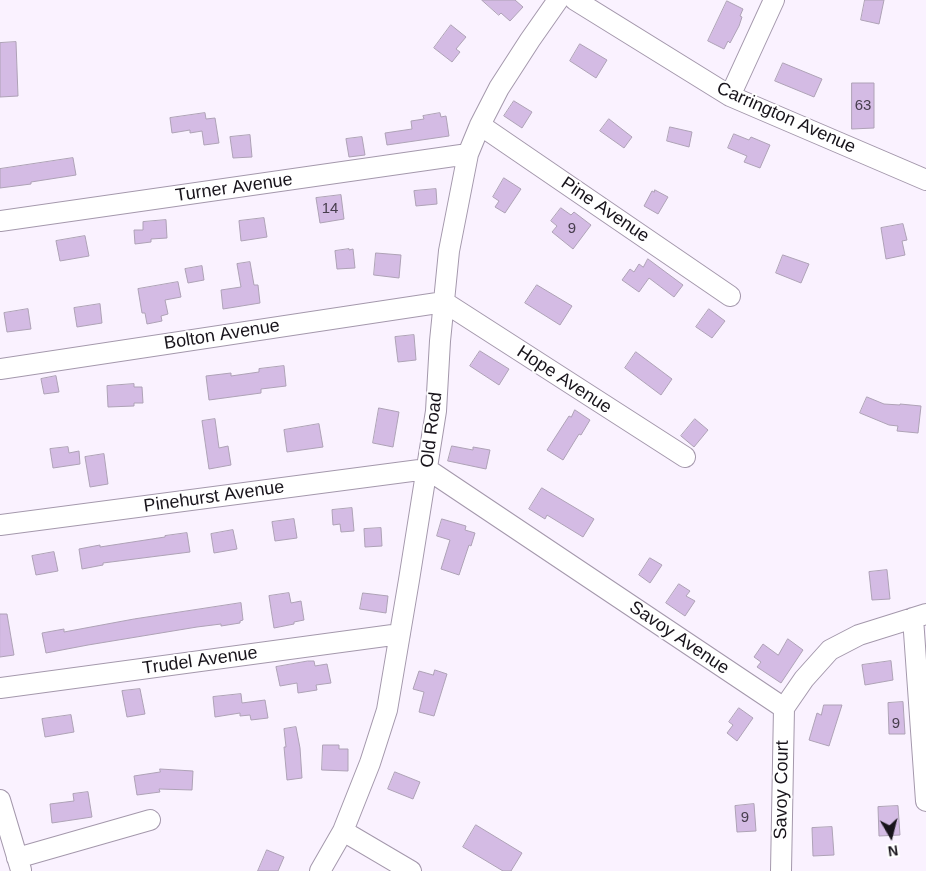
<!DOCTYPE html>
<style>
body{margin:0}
#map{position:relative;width:926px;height:871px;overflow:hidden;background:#faf2ff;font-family:Arial,sans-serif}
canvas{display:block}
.north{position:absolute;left:866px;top:811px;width:50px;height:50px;-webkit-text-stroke:4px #fff;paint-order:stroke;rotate:172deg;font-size:14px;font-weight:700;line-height:20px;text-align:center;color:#18141b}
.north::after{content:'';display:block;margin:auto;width:18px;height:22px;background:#18141b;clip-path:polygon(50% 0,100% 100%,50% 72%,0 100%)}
</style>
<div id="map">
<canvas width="926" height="871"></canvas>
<div class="north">N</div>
</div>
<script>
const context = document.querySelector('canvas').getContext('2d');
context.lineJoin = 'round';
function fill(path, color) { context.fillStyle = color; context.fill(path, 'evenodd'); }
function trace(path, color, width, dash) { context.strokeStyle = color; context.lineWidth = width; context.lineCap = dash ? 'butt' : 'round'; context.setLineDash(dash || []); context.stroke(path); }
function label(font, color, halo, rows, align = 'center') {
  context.font = font + ' Arial,sans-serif'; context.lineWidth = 4; context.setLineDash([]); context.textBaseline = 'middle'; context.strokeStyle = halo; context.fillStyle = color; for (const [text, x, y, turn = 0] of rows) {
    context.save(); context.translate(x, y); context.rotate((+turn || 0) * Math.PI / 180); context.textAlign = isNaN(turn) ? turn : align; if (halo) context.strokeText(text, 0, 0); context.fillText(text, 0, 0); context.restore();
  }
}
const building = new Path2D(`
 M482,0H515L523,7L510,21L501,13L499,15Z
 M865,0H884L879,24L861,20Z
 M727,1L743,9L740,16L742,17L739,26L730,43L728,41L724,49L708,41Z
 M451,25L466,37L456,49L460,52L452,62L434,48Z
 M16,42L18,96L0,97V43Z
 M580,44L607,60L596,78L570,61Z
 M783,63L822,79L814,97L775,81Z
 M852,83H874V128L852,129Z
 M514,101L532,112L522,128L504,116Z
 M205,113L206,119L215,118L219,143L204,145L202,131L190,133V130L172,133L170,118Z
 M440,113L441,117L446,116L449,136L387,145L385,133L412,129L411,121L424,119L423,116Z
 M609,119L632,137L624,148L600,131Z
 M670,127L692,132L689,147L667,141Z
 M734,134L749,140L751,137L770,145L760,168L744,162L747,156L728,148Z
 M250,135L252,157L233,158L230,137Z
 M362,137L365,155L349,157L346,139Z
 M73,158L76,175L31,182V184L0,188V169Z
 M504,178L521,189L505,213L495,207L499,201L493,197Z
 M436,189L437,204L416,206L414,191Z
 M655,190L668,197L658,214L644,206L652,191L654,192Z
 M341,195L344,219L320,223L316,198Z
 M561,208L571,215L574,212L591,225L573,249L552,232L557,226L551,221Z
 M264,218L267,237L241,241L239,221Z
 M166,220L167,238L151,239V242L135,244L134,230H143V222Z
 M903,224L907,240L902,241L905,255L886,259L881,228Z
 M85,236L89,256L60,261L56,241Z
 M349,249V250L353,249L355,268L337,269L335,251Z
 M376,253L401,255L399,278L374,275Z
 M783,255L809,264L801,283L776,273Z
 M648,259L683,285L674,297L649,278L639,292L622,280L630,269L634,272L639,264L643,267Z
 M250,262L254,285H258L260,303L223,309L221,290L241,287L237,264Z
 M202,266L204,280L188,283L185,269Z
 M178,282L181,297L165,300L168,314L161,316L162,321L147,324L145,313H142L138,289Z
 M537,285L572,306L560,325L525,303Z
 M100,304L102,323L77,327L74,308Z
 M28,309L31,329L7,332L4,313Z
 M709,309L725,321L712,338L696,327Z
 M414,335L416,360L398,362L395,337Z
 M480,351L509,369L499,385L470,366Z
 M636,352L672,379L661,395L625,368Z
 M284,366L286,386L261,389V393L209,400L206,376L231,373V376L259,372V369Z
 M56,376L59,392L44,394L41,379Z
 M134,384V387H142L143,403H134V406L108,407L107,386Z
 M867,397L884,404L900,405V404L921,406L918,433L897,431L898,426L889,425L860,413Z
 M379,408L399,412L393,447L373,443Z
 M575,410L590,420L581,435L579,434L563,460L547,450L569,416L571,417Z
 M215,419L219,448L228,446L231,465L209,469L202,421Z
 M695,419L708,430L694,447L681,436Z
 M319,424L323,447L287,452L284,430Z
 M452,446L473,450V447L490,450L486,469L448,461Z
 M68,447L69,453L79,451L80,464L53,468L50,449Z
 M104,454L108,484L90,487L85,457Z
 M542,488L594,519L583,537L547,515L545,519L529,509Z
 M352,508L354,531L341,532L340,524L333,525L332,510Z
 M294,519L297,538L275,541L272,522Z
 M442,519L466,526L465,530L475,533L471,546L469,545L459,575L441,569L450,540L437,536Z
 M381,528L382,546L365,547L364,529Z
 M233,530L237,549L214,553L211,534Z
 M187,533L190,552L103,563V565L82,569L79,549L100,545V547L165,537V536Z
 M54,552L58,571L36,575L32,556Z
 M650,558L662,565L650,583L639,575Z
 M887,570L890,599L872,600L869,572Z
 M679,584L690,591L686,596L695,601L685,616L666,603Z
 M289,593L291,603L301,601L304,620L294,622V624L274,628L269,596Z
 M363,593L388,596L386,613L360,609Z
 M241,603L243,620L240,621V623L221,626V624L197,627L88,645L46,653L42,633L64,629V632L134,619Z
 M0,614H7L14,655L0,657Z
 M788,639L803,650L781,683L757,667L761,662L754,657L763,644L778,655Z
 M308,661H314L315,666L327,664L331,683L316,685L317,690L298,693L297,683L280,686L276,667Z
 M891,661L893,680L865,685L862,665Z
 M435,670L447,674L434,716L419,712L424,692L413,689L419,671L433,675Z
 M140,689L145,714L127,717L122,691Z
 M241,694L242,703L265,700L268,718L251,720L250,715L240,716V713L215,717L213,697Z
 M903,702L905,734H889L888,703Z
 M824,705H842L829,746L809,740L817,713L821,715Z
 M739,708L753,718L737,741L727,733L733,725L729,722Z
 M71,715L74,732L45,737L42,719Z
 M296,727L300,748L302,778L287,780L284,747H286L284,729Z
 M323,745H339V749H348V771L322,770Z
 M160,769L193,771L192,790L159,789L160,792L137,795L134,776L160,772Z
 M395,772L420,782L413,799L388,789Z
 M88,792L92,817L52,823L50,804L74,801L73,794Z
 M754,804L756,831L737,832L735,806Z
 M898,806L900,835L879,836L878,807Z
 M476,825L522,853L511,871H503L463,847Z
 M832,827L834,855L813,856L812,828Z
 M267,850L284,857L278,871H258Z`);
const minor = new Path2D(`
 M575,0L730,96L926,180
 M730,96L774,0
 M480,125L730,296
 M0,221L468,154
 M0,369L444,302L685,457
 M0,525L427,469L784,708L804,679L830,650L859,635L926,614
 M913,618L926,801
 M0,688L400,634
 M0,800L21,870
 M343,831L411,871
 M17,858L150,820
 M320,871L343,831L370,763L387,710L409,580L436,411L440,341L449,251L468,154L480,125L499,88L530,40L558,0
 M781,871L784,708`);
const numberNames = [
 ["63",863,106],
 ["14",330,209],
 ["9",572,229],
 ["9",896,724],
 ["9",745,818]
];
const streetNames = [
 ["Carrington Avenue",786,118,24],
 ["Turner Avenue",234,188,-8],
 ["Pine Avenue",605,210,34],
 ["Bolton Avenue",222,335,-9],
 ["Hope Avenue",564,380,33],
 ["Old Road",432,430,-83],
 ["Pinehurst Avenue",214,497,-8],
 ["Savoy Avenue",679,638,34],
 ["Trudel Avenue",200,661,-8],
 ["Savoy Court",782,790,-89]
];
fill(building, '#d4bbe4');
trace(building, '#aea2b6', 1);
trace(minor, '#a498ac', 22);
trace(minor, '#fff', 20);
label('15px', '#473e4d', null, numberNames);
label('18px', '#18141b', '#fff', streetNames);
</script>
